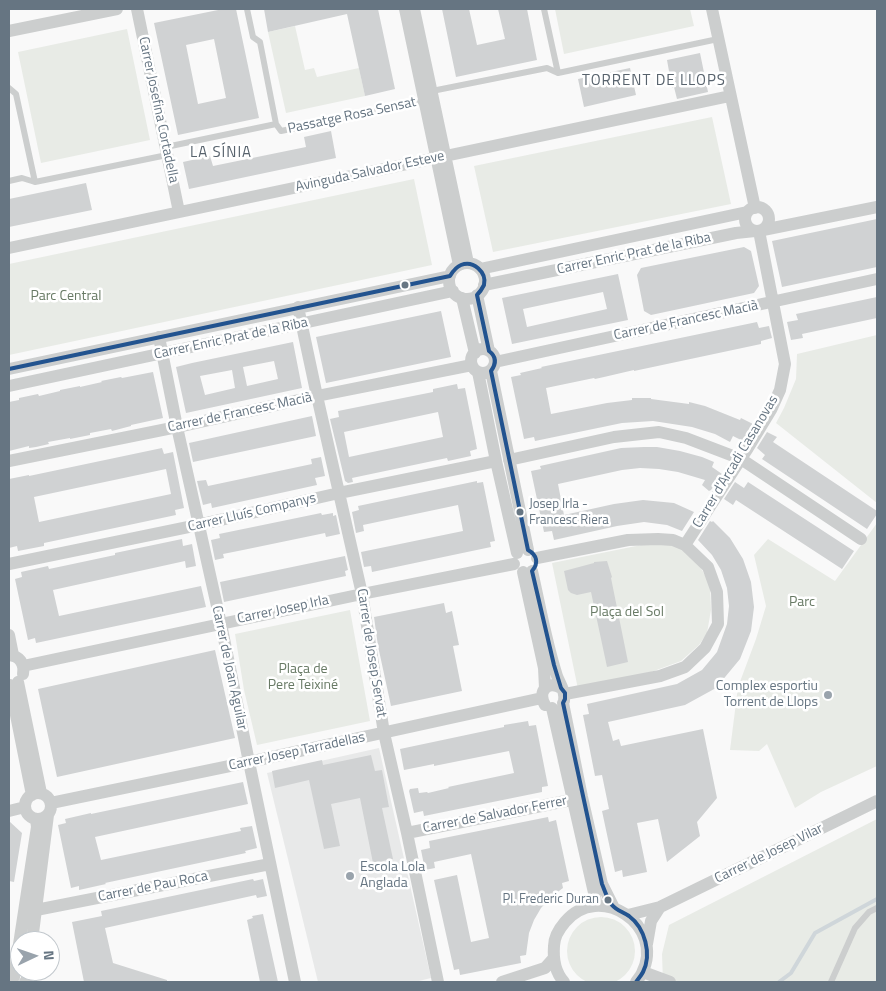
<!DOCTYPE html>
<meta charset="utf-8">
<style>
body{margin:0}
#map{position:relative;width:886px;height:991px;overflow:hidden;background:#f9f9f9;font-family:"Titillium Web",sans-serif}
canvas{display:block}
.frame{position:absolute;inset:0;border:10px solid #667582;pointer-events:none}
.north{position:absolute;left:10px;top:931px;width:50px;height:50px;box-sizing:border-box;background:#fff;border:1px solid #c2c8cd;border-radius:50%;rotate:87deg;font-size:14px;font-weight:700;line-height:20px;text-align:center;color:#667582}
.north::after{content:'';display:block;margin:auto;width:18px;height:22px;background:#99a3ac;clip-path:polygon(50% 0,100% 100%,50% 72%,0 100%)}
</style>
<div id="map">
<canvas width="886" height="991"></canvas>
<div class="frame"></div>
<div class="north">N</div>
</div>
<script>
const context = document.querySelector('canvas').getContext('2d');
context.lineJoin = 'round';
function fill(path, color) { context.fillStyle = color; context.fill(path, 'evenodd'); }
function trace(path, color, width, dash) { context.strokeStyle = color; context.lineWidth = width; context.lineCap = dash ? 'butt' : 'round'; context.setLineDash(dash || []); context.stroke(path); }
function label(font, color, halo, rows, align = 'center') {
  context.font = font + ' "Titillium Web",sans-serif'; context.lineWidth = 5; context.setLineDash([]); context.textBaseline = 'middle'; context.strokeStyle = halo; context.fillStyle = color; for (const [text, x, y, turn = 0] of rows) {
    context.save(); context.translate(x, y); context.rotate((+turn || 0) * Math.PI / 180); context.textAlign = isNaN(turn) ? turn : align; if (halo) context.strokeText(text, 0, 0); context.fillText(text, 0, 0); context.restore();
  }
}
const built = new Path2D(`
 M379,748L431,978L415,982H318L267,773Z`);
const green = new Path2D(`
 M555,9H690L694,26L564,54Z
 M295,26L305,70L314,68L317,77L359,68L365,96L286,113L268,32Z
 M127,29L150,140L41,163L18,52Z
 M712,117L731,204L493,252L474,166Z
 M414,179L432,265L9,355V264Z
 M877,335V503L776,423L784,408L796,379L797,354Z
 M877,523V766L821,792L795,808L767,744L759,751L730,750L738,687L756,639L766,606L754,555L768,539L835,581Z
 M651,543L672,544L684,551L698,563L710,584L711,610L707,633L699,645L681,661L635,678L578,689L552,563Z
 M350,610L370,721L257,745L244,690L235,634Z
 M877,819V982H663L662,954L669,925Z
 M567 951a34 34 0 1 1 68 0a34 34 0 1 1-68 0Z`);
const stream = new Path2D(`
 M779,982L791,973L815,933L877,899`);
const building = new Path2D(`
 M223,9H236L259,118L178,135L154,23ZM214,39L226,98L198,104L186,45Z
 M264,9H378L395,89L365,96L347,14L268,32Z
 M442,9H469L477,45L505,39L498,9H527L537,60L456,77Z
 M700,53L708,92L677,99L674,87L672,88L667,60Z
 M630,68L636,95L584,107L578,79Z
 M331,131L336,158L189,189L183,162L210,156L213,166L306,147L304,137Z
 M86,183L92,210L9,227V199Z
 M877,219V267L782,287L772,241Z
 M744,247L751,251L759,286L754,293L651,315L644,311L637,275L641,268Z
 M618,274L628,320L512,344L502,298ZM603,292L607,309L527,327L523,309Z
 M877,297V318L802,334L803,338L791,340L787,322L798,320L796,314Z
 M441,311L451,357L326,383L316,337Z
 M757,322L759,328L769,326L772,338L761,341V344L634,371V370L604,377L595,379L594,378L546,388L551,414L607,403L632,400V398H651V399L689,404V402L705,406L740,420L741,418L753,424L743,441L733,436L730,442L715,434L692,427L653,421L622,423L535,441L534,437L524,439L511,377L521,375L520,373L542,368L541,367Z
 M293,342L302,388L186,413L176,367L192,363ZM274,361L278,379L247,386L243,367ZM232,370L235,388L205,395L200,376Z
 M153,372L163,418L131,425V426L112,431L111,429L90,433V435L70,439V438L48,442L49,444L36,447L29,448V446L9,451V402L19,400V398L38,394L39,396L60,391V390L80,386V387L102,382L101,381L121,377L122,378Z
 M457,384L458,389L465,388L475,438L477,449L470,451L471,456L448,461L447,458L352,478L353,482L348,483L345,481L330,419L339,417L338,411L433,392V389ZM438,412L443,437L349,457L344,432Z
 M312,416L316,436L193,462L189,443Z
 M767,432L777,437L773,442L877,511V514L867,529L762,459L765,455L757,448Z
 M644,447H657L680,451L702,457L714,462L712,467L722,474L711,490L709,491L702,485L705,480L678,472L659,469L640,468L622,470L558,484L564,515L614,504L643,500L674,503L694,512L682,531L667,525L644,522L617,526L554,540L552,531L544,532L531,471L541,469L540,466L621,448Z
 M162,448L164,454L173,452L184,508L175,510L176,515L44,543V546L18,551L17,546L9,548V479L29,475V476ZM166,469L171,494L39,522L34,497Z
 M321,457L325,476L315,478L317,485L212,508L211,503L203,505L197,481L206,480L208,486L312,464L311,459Z
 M477,481V483L483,482L495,541L490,542L491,547L372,572L371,566L364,567L361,552L463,531L458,505L363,525L364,531L356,533L352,512L359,510L358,506Z
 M735,482L744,488L748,482L854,551L842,569L736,500L733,505L724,499Z
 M321,513L322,515L333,513V516L336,515L340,534L326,537L325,533L243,550L223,554L224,558L215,560L211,540L220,538L219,534Z
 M710,521L712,522L713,521L730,538L743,559L751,582L754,607L751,631L740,659L716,688L685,705L608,722L613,741L619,739L621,746L703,729L717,798L697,822L700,836L667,862L658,819L637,823L647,872L623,877L622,870L615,872L602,811L609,809L602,775L595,776L583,715L589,714L587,704L677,684L702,670L717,652L727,624L729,606L727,588L721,570L712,555L698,540Z
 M182,539L183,546L192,544L196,566L186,568L185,561L53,590L59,616L201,586L206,607L36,643L35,638L28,640L15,579L22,577L21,572L48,566L49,569L68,565L115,555V553Z
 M345,556L348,570L345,571L346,576L224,602L220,582Z
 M607,561L612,577L611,578L628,662L607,667L591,592L577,595L571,593L568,590L564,571L594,563V562Z
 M444,603L446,613L452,611L459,645L453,646L462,691L391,706L378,646L374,617Z
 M215,650L235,738L57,777L38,689Z
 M528,721L529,726L536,725L548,786L542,787V792L424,816L423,811L414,813L409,791L410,789L418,788L419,793L427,792L428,793L449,788L448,787L514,773L509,751L434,766V764L404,770L400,749L504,727V725Z
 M371,755L375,771L382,770L389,807L382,808L393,859L373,863L360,798L331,804L340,846L324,849L309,780L275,788L272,771L322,760L323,765Z
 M243,782L248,804L95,837L101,860L241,831L240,828L252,826L257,848L245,851L246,853L105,883L106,884L79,890V886L71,888L58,825L66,823L65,819L91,813V814Z
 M548,817L549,822L556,820L569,881L562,883L563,888L551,897L541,908L534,920L529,933L526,955L520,956L521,963L460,975L459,969L454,970L434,880L457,875L471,942L489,938L471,854L434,862L435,868L425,870L421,850L430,848L429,841Z
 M9,821L22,833L14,882L9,881Z
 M253,879L254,881L263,879L267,896L257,898L256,895L105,928L113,963L167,980V982H84L72,922L102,916L101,911Z
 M263,914L278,982H260L247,920L253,918L252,916Z`);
const service = new Path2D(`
 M247,9L253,37L260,42L276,124
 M544,9L558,73
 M9,88L16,94L35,182
 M432,91L547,68L558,73L718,39
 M166,147L276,124L281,131L425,101
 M9,181L22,178L35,182L167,155
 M831,982L855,928L869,912L877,908`);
const minor = new Path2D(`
 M137,9L179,212
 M405,9L459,265
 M414,9L468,263
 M712,9L755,208
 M9,31L117,9
 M745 219a12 12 0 1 1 24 0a12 12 0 1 1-24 0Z
 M763,230L877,207
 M9,248L730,96
 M449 281a18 18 0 1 1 36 0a18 18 0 1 1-36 0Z
 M480,269L747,212
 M484,285L736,233L755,231
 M477,295L489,351
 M462,298L475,353
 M298,307L317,396L362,594L384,733L407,833L438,982
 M159,337L177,427L221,624L249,762L295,982
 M471 361a12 12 0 1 1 24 0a12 12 0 1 1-24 0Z
 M495,362L877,279
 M9,369L450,276
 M491,371L528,550
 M478,372L496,461L517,553
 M9,386L453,291
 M509,460L614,437L659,432L686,438L741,459L861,539
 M9,461L177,427L317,396L472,365
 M685,545L748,448L771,410L780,390L785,364L759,231
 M537,558L628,540L658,539L673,540L685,545L708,567L717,592L718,624L705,648L685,667L660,676L565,694
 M9,564L198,525L339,493L496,461
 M532,571C540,606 546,642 557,676C560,684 566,692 564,701
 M523,572L544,668L545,688
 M9,635L13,655
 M9,655C19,656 25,663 23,674
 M23,666L362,594L514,564
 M18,682L41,793
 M10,685L32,795
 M563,703L582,797L602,884L614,908
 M545,705C537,691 548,680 561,688
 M552,708L597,906
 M25 806a13 13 0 1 1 26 0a13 13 0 1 1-26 0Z
 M51,803L249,762L542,698
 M9,811L25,807
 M407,833L581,798
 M36,910L270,864
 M628,915L660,907L877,801
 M32,941L48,815
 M647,944L651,921L660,907
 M643,972L670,982
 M11,982L14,977L37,827L36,819
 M25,982L27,979L28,971
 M502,982L545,968L553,959
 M564,982C555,972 553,959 554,946C554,937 559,929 565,922C599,881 666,925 642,973C641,976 638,979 636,982`);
const bus1 = new Path2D(`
 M9,369L450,276C453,271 456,267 461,265C473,260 487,272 484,285C482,289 480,292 477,295L489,351C497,357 496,364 491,371L528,550C537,555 539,563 532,571L554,665L561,688L565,693V699L563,703L602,884C605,891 607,899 612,905C616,910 623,912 629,916C645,928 652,954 643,972C641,976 638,979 636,982`);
const markers = [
 [405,285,4.5,"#667582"],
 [520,512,4.5,"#667582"],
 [828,695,5,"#99a3ac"],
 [350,876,5,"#99a3ac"],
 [608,900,4.5,"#667582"]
];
const busNames = [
 ["Josep Irla -",529,505],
 ["Francesc Riera",529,521],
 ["Pl. Frederic Duran",599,900,"right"]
];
const streetNames = [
 ["Carrer Josefina Cortadella",158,110,78],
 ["Passatge Rosa Sensat",352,116,-12],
 ["Avinguda Salvador Esteve",370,172,-12],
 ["Carrer Enric Prat de la Riba",634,254,-12],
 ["Carrer de Francesc Macià",686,321,-12],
 ["Carrer Enric Prat de la Riba",231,339,-12],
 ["Carrer de Francesc Macià",240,413,-12],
 ["Carrer d'Arcadi Casanovas",736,462,-59],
 ["Carrer Lluís Companys",252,513,-13],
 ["Carrer Josep Irla",283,610,-12],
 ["Carrer de Josep Servat",371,653,81],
 ["Carrer de Joan Aguilar",229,668,78],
 ["Carrer Josep Tarradellas",297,752,-12],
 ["Carrer de Salvador Ferrer",495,815,-11],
 ["Carrer de Josep Vilar",769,854,-26],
 ["Carrer de Pau Roca",153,887,-11]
];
const parkNames = [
 ["Parc Central",66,297],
 ["Parc",802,603],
 ["Plaça del Sol",627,613],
 ["Plaça de",303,670],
 ["Pere Teixiné",303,686]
];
const poiNames = [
 ["Complex esportiu",818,687],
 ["Torrent de Llops",818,703],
 ["Escola Lola",360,868,"left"],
 ["Anglada",360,884,"left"]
];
const neighbourhoodNames = [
 ["TORRENT DE LLOPS",654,81],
 ["LA SÍNIA",221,153]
];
fill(built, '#e8e9e9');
fill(green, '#e8ebe6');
trace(stream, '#cfd6da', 4);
fill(building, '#d0d2d3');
trace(service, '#cccece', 6);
trace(minor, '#cccece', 12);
trace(bus1, '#22538f', 4);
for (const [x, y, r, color] of markers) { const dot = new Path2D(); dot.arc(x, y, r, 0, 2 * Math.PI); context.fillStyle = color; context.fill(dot); trace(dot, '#fff', 2); }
label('13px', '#667582', '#fff', busNames, 'left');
label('14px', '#667582', '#fff', streetNames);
label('14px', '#687a65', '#fff', parkNames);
label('14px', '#667582', '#fff', poiNames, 'right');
context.letterSpacing = '1px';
label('15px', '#58636d', '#fff', neighbourhoodNames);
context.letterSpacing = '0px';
</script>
